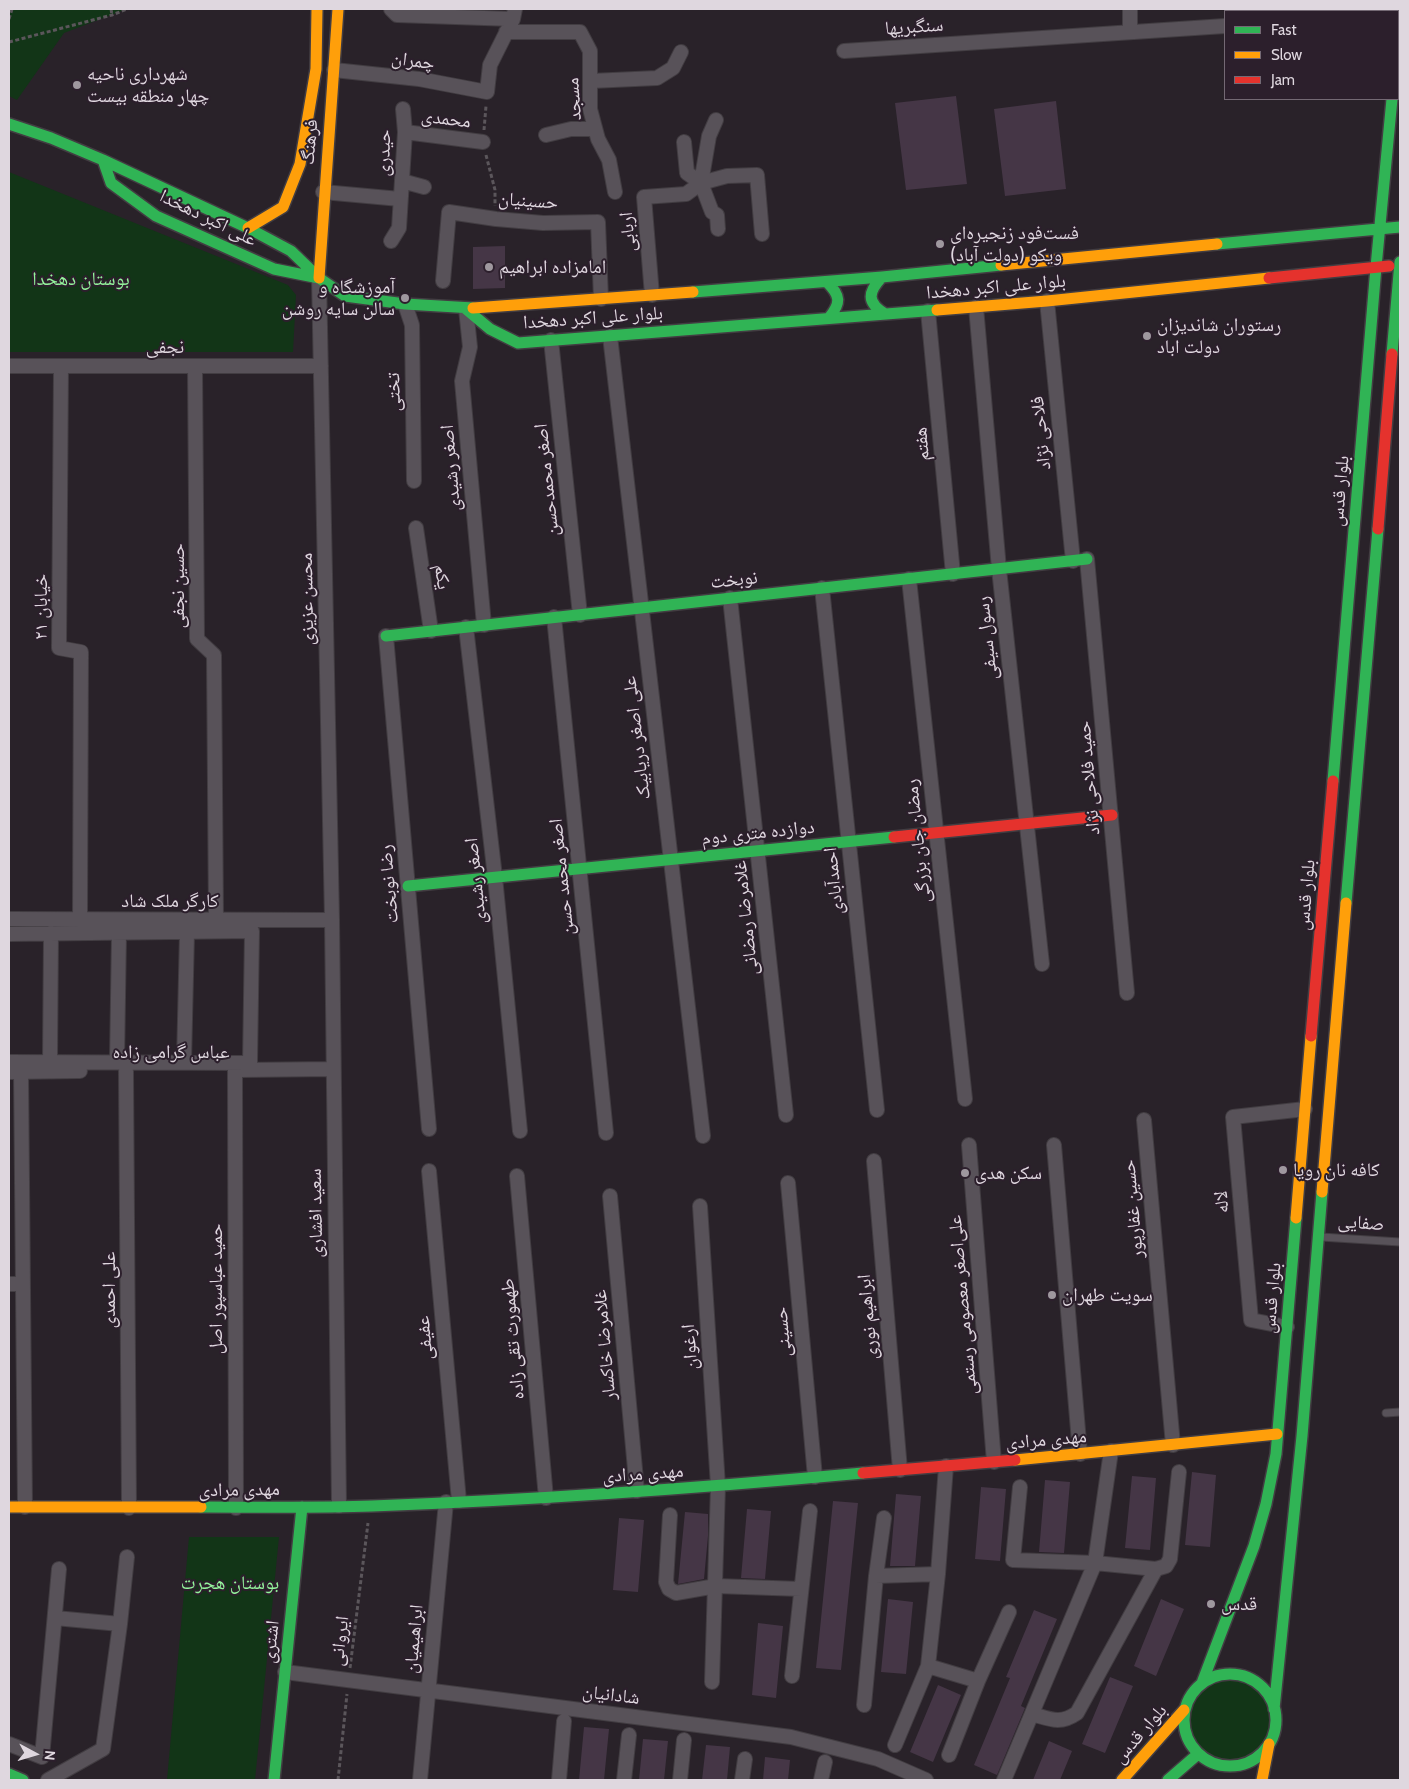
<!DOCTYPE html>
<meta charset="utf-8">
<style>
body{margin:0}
#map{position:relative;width:1409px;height:1789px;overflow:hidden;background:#292229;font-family:Cabin,sans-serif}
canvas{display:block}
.frame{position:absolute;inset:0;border:10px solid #dfd7df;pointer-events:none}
.legend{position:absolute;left:1224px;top:10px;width:175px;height:90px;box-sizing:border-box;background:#2c1f2c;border:1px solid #746974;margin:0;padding:6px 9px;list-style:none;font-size:15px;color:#dfd7df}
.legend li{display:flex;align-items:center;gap:10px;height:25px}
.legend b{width:25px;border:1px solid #746974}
.north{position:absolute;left:10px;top:1729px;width:50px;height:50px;-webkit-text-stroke:4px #2c1f2c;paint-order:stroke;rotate:96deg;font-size:14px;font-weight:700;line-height:20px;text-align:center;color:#dfd7df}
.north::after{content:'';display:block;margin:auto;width:18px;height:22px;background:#dfd7df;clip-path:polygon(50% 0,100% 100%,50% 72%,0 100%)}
</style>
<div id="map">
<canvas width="1409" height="1789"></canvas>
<div class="frame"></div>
<ul class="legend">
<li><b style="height:6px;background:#30b455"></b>Fast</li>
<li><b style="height:6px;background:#ff9f0a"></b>Slow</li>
<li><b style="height:6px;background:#e5322d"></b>Jam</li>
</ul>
<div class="north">N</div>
</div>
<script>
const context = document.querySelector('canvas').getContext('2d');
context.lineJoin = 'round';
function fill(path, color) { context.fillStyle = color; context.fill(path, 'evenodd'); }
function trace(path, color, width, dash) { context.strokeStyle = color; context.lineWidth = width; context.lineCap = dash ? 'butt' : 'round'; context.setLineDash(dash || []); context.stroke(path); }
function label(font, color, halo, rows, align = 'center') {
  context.font = font + ' Cabin,"Noto Naskh Arabic",sans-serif'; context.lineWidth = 4; context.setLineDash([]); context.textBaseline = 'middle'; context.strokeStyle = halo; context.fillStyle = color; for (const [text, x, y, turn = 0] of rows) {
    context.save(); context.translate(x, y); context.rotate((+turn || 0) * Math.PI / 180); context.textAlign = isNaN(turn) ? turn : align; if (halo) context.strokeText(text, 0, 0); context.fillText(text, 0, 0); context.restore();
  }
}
const green = new Path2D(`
 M9,9H127L64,33L17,100L9,96Z
 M9,172L288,285L296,295L293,352H9Z
 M189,1537H279L255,1780H167Z
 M1188 1720a41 41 0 1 1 82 0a41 41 0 1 1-82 0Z`);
const building = new Path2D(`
 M956,96L967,184L906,190L895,103Z
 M1056,101L1066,189L1005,196L994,109Z
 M505,246V288L473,289V247Z
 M1192,1472L1216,1475L1210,1547L1185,1545Z
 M1132,1476L1156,1478L1150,1550L1125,1548Z
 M1045,1480L1070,1482L1064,1553L1039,1552Z
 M981,1487L1006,1489L1000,1561L975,1559Z
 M896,1494L921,1496L915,1566H890Z
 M833,1501L858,1503L841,1670L816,1668Z
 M747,1509L771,1511L765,1579L741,1578Z
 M685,1512L708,1514V1536L704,1579L678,1584Z
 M619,1518L644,1520L638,1592L613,1590Z
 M888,1599L913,1602L906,1674L881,1672Z
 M1161,1599L1184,1609L1156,1676L1134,1666Z
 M1034,1610L1057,1619L1021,1706L1025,1708L997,1775L974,1765L1010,1678L1006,1677Z
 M758,1623L783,1626L776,1698L752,1695Z
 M1110,1677L1133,1686L1105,1753L1082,1744Z
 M938,1685L961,1695L933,1762L910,1752Z
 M584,1727L609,1729L604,1780H579Z
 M643,1739L668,1741L664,1780H639Z
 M1049,1741L1072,1751L1060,1780H1033Z
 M706,1745L730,1747L727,1780H702Z
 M765,1757L790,1760L788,1780H763Z`);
const path = new Path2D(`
 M111,9L112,15
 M9,19L12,9
 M9,42L112,15L127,9
 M484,130L486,106
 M486,155L495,190V206
 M350,1668L368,1523
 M338,1780L347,1694`);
const lane = new Path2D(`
 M1321,1237L1400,1242
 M1386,1413L1400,1412`);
const street = new Path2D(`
 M391,9L397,15L513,19
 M1130,9V32
 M506,32H580L590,51V109L598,139L609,160L615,192
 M844,51L1225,26
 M334,70L419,79L487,92L490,65L513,19L515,9
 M591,81L657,78L673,68L681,52
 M716,120L709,136L701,183L712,212L717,215L718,229
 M405,132L483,142
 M546,135L571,129H595
 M684,142L687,173L701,183
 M402,181L424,187
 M323,192L400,199
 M391,241L399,228L405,132L403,109
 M319,278L332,920L339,1506
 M443,281L449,212L496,219L543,223L598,222L601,299
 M652,295L644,197L686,194L701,183L727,176L757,175L762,234
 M1047,301L1073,561
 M405,304L412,325L414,481
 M976,307L999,569L1042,964
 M466,309L470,347L462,381L484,625
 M928,311L953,574
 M610,336L703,1136
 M551,340L580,615
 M9,366H321
 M61,366L59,648L81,652L80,919
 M195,366L197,639L214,655L216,920
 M416,528L431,631
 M1087,559L1127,993
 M909,579L965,1099
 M822,588L877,1110
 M730,598L786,1115
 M554,617L606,1133
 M466,627L495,877L520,1131
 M386,636L429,1129
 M9,919L332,920
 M9,934L252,931L250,1063L9,1062
 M50,1062L51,933
 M117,1062L119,933
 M184,1062L187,933
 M235,1070L236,1508
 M239,1070L333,1069
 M126,1071L129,1508
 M9,1072L80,1071
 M21,1072L25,1507
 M1144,1120L1173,1445
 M969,1145L994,1462
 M1054,1145L1080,1454
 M874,1161L900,1470
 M429,1171L459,1501
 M517,1176L546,1498
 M788,1183L815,1477
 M610,1196L637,1491
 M700,1206L718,1486L712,1682
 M9,1284H23
 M1287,1327L1251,1320L1233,1117L1305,1109
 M1020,1487L1013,1560L1095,1563L1156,1569L1166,1566L1170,1559L1179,1472
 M670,1515L666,1582L669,1589L676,1593L716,1586L801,1589
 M876,1576L938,1574
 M55,1618L120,1624L127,1557
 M928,1666L978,1681
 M285,1672L791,1737L878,1759L926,1780
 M792,1676L810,1511
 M864,1705L876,1576L884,1518
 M1032,1714C1050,1719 1060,1725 1077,1713L1156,1569
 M9,1744L42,1757L59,1569
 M895,1745L928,1666L938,1574L946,1466
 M949,1755L978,1681L1009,1612
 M48,1780L103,1749L120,1624
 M420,1780L446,1502
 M559,1780L564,1721
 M624,1780L629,1735
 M680,1780L684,1740
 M742,1780L745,1759
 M821,1780L825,1762
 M1004,1780L1095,1563L1111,1451`);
const fast = new Path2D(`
 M1398,41L1400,14
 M9,124L51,138L103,160L248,228L291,251L319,278L345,296L405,304L473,308
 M103,160L111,183L156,216L274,269L319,278
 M1217,244L1400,227
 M882,277C868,292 866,302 885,314
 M827,282C841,296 841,303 829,318
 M693,292L882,277L1001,265
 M466,309L490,329L518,343L937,310
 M1392,354L1400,262
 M386,636L1087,559
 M1333,781L1376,267L1392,99
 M408,886L894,837
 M1346,903L1378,529
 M201,1507C258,1507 315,1508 372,1506C536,1500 700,1488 863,1473
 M1184 1720a46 46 0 1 1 92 0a46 46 0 1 1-92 0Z
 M1202,1683L1254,1546L1266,1504L1276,1454L1296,1218
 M1274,1709L1302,1436L1322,1192
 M9,1774L23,1780
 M274,1780L302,1507
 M1168,1780L1198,1754`);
const slow = new Path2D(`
 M248,228L283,207L300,164L316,69L317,9
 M1001,265L1217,244
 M319,278L338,9
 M473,308L693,292
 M937,310L1047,301L1269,278
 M1322,1192L1346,903
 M1296,1218L1311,1036
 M1015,1460L1277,1434
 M9,1507H201
 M1122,1780L1184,1710
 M1262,1780L1269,1744`);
const jam = new Path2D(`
 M1269,278L1389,266
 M1378,529L1392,354
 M894,837L1112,815
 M1311,1036L1333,781
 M863,1473L1015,1460`);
const markers = [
 [77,85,5,"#9f989f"],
 [940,244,5,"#9f989f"],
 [489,267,5,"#9f989f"],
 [405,298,5,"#9f989f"],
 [1147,336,5,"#9f989f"],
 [1283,1170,5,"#9f989f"],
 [965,1173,5,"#9f989f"],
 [1052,1295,5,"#9f989f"],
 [1211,1604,5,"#9f989f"]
];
const streetNames = [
 ["سنگبریها",914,27,-4],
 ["چمران",413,61,8],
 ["مسجد",574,99,-94],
 ["محمدی",446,119,7],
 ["فرهنگ",310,142,-85],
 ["حیدری",384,153,-88],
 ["حسینیان",528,201,4],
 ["علی اکبر دهخدا",208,218,26],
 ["اربابی",628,232,-95],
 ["بلوار علی اکبر دهخدا",996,287,-5],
 ["بلوار علی اکبر دهخدا",593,318,-4],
 ["نجفی",165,347],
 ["تختی",394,392,-91],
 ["فلاحی نژاد",1041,433,-96],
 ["هفتم",922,444,-95],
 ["اصغر رشیدی",451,468,-95],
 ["اصغر محمدحسن",547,480,-96],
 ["بلوار قدس",1340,491,-85],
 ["یکم",442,577,82],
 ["نوبخت",734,580,-6],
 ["حسین نجفی",178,586,-90],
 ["محسن عزیزی",307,599,-91],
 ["خیابان ۲۱",41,607,-90],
 ["رسول سیفی",987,638,-96],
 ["علی اصغر دریابیک",637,738,-97],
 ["حمید فلاحی نژاد",1089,778,-95],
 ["دوازده متری دوم",758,833,-6],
 ["رمضان جان بزرگی",918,841,-96],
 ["اصغر محمد حسن",562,877,-96],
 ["اصغر رشیدی",476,881,-96],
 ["احمدآبادی",834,881,-96],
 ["رضا نوبخت",389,884,-95],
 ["بلوار قدس",1306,895,-85],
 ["کارگر ملک شاد",170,901],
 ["غلامرضا رمضانی",746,918,-96],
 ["عباس گرامی زاده",171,1052],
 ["لاله",1222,1202,-95],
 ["حسین غفارپور",1133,1209,-95],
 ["سعید افشاری",316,1213,-91],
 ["صفایی",1361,1223,4],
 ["حمید عباسپور اصل",216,1289,-90],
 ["علی احمدی",109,1290,-90],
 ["بلوار قدس",1272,1298,-85],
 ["علی‌اصغر معصومی رستمی",963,1305,-95],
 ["ابراهیم نوری",868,1317,-95],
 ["حسینی",783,1332,-95],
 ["عفیفی",425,1338,-95],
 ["طهمورث تقی زاده",513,1339,-95],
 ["غلامرضا خاکسار",605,1345,-95],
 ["ارغوان",690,1347,-94],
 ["مهدی مرادی",1046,1440,-5],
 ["مهدی مرادی",643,1474,-4],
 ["مهدی مرادی",239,1490,-1],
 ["ابراهیمیان",414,1639,-85],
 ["ایروانی",340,1641,-83],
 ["اشتری",271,1642,-84],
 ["شادانیان",611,1695,7],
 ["بلوار قدس",1140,1734,-49]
];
const poiNames = [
 ["شهرداری ناحیه",87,74],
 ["چهار منطقه بیست",87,96],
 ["فست‌فود زنجیره‌ای",950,233],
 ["ویکو (دولت آباد)",950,255],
 ["امامزاده ابراهیم",499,267],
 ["آموزشگاه و",395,287,"right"],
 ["سالن سایه روشن",395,309,"right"],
 ["رستوران شاندیزان",1157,325],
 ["دولت اباد",1157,347],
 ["کافه نان رویا",1293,1170],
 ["سكن هدى",975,1173],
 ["سويت طهران",1062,1295],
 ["قدس",1221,1604]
];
const parkNames = [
 ["بوستان دهخدا",81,279],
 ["بوستان هجرت",230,1583]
];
fill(green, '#123517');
fill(building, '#453646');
trace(lane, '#423d42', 9);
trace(street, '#423d42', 16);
trace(fast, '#423d42', 14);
trace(slow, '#423d42', 14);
trace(jam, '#423d42', 14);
trace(path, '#5b565b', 3, [4, 2.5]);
trace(lane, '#585259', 7);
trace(street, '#585259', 14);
trace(fast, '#30b455', 11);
trace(slow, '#ff9f0a', 11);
trace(jam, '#e5322d', 11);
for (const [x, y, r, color] of markers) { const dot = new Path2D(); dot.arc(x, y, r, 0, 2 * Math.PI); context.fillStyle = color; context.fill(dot); trace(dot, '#2c1f2c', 2); }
label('19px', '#dfd7df', '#2c1f2c', streetNames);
label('19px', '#dfd7df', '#2c1f2c', poiNames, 'left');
label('19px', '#94f49c', '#2c1f2c', parkNames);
</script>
